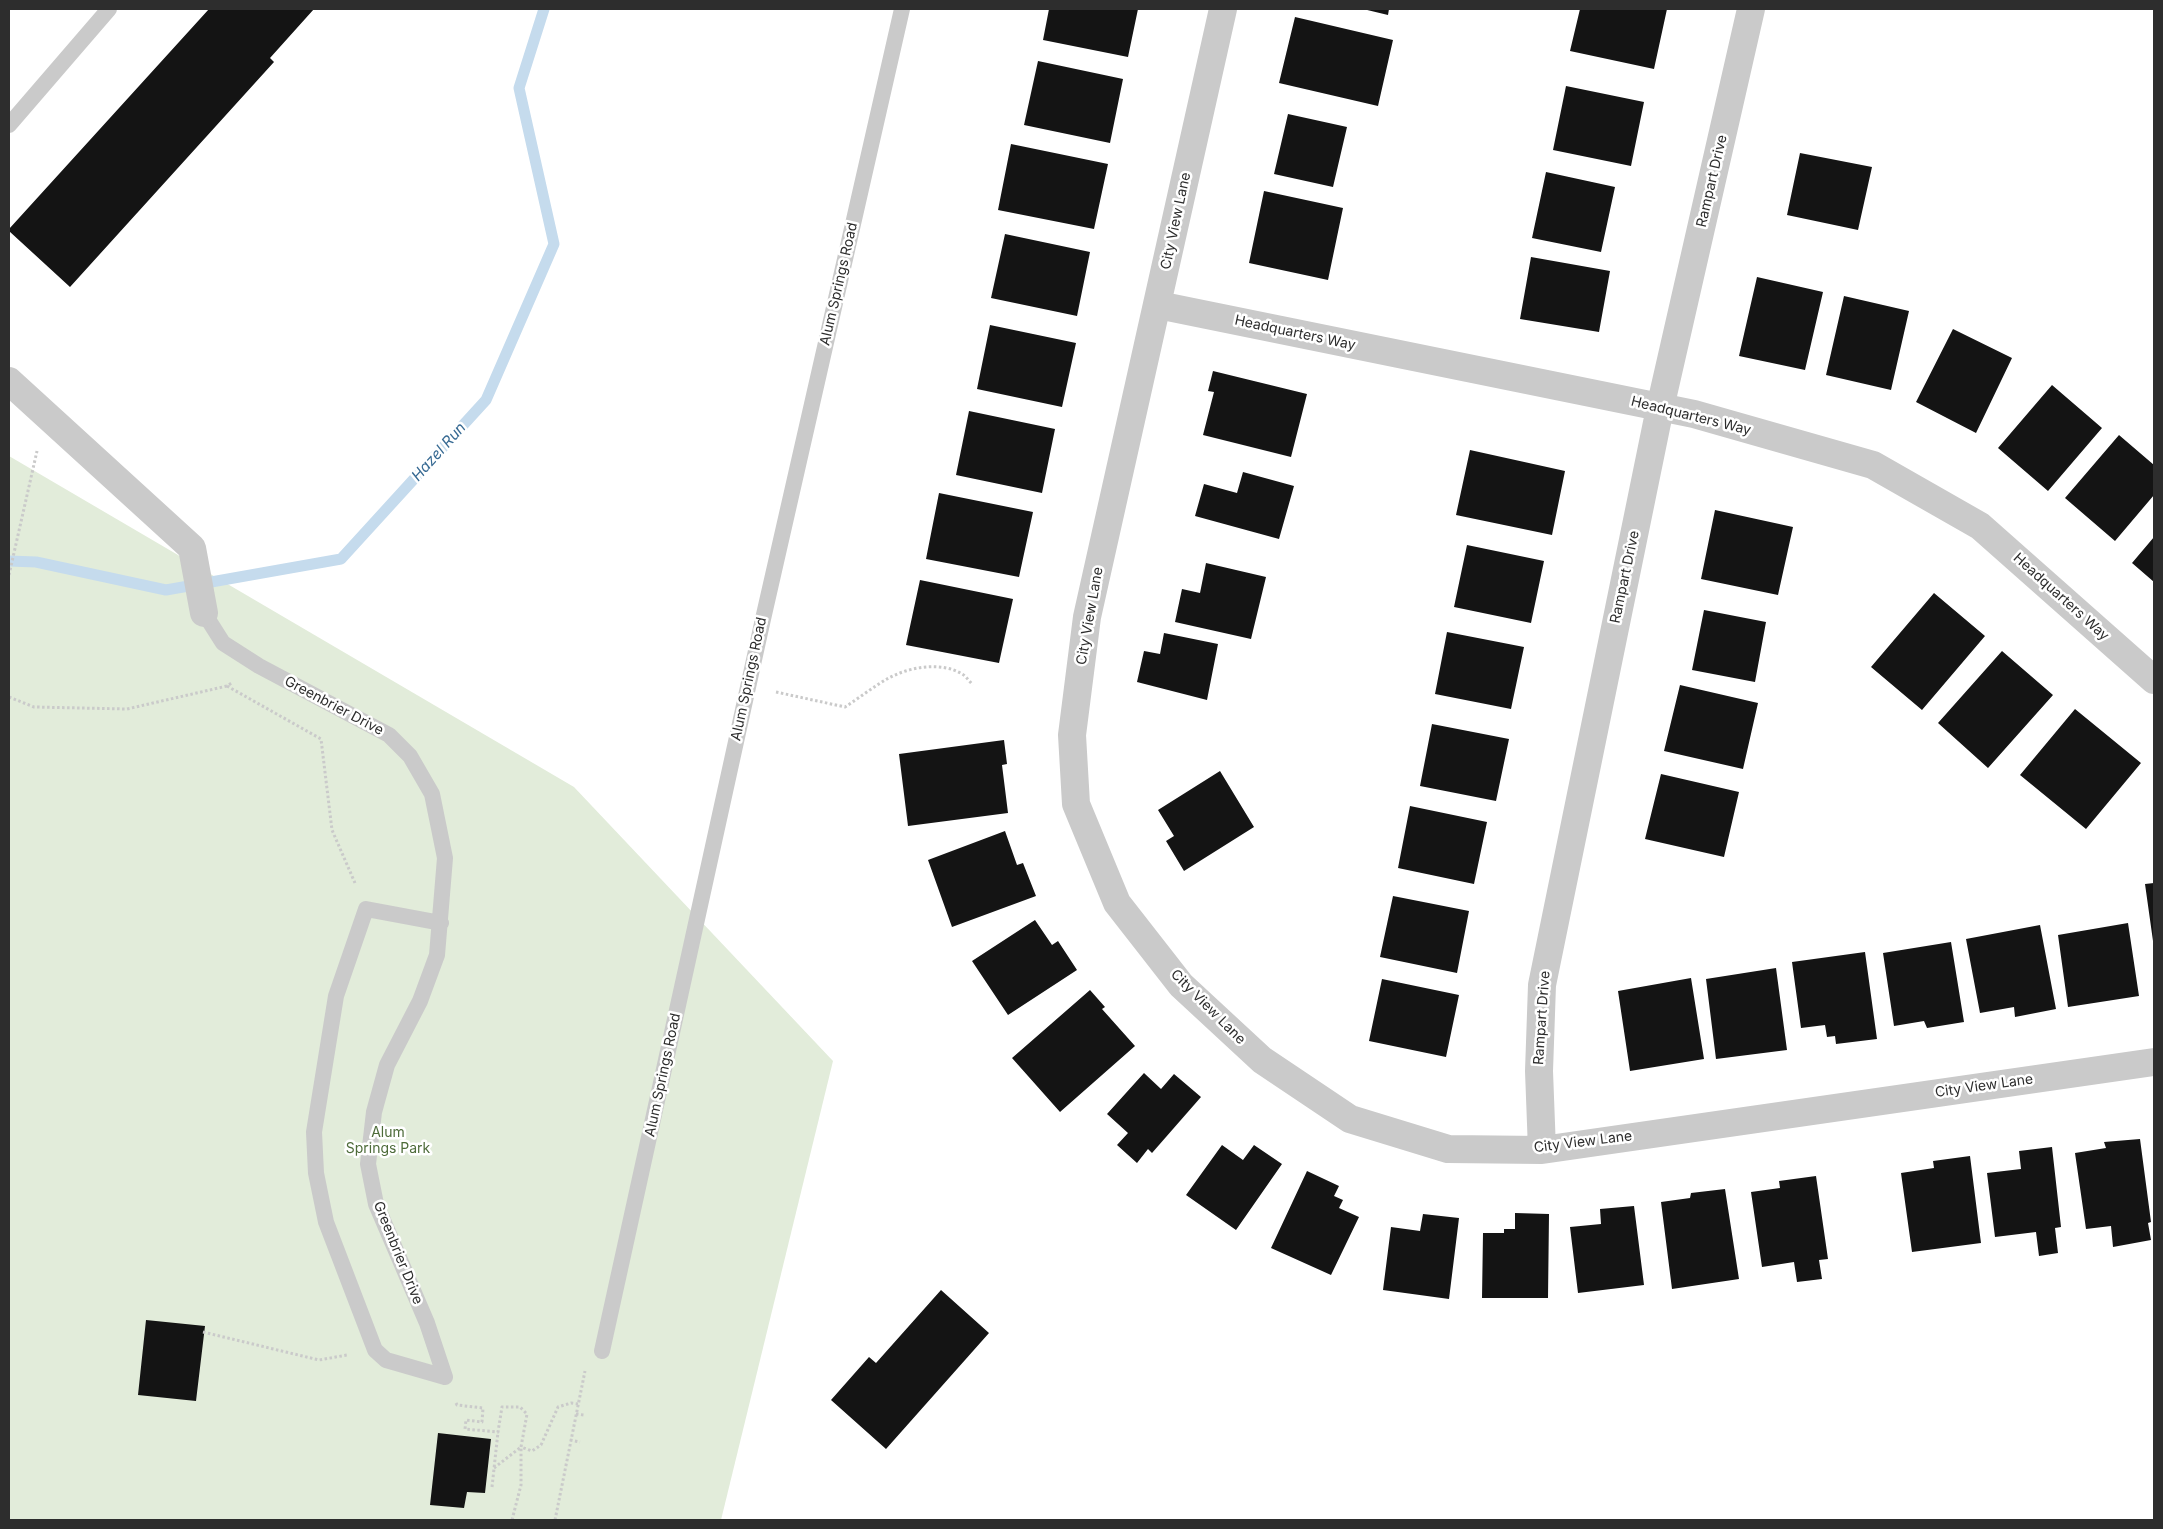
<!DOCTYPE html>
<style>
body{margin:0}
#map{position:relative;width:2163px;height:1529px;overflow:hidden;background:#fff;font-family:Inter,sans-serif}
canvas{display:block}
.frame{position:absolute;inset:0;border:10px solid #2d2d2d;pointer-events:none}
</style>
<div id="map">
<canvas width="2163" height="1529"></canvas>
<div class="frame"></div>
</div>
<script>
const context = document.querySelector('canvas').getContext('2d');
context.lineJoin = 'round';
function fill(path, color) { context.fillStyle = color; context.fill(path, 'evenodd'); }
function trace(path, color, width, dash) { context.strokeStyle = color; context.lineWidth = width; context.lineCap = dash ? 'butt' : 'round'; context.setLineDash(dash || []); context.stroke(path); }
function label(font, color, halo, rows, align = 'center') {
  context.font = font + ' Inter,sans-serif'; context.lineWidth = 5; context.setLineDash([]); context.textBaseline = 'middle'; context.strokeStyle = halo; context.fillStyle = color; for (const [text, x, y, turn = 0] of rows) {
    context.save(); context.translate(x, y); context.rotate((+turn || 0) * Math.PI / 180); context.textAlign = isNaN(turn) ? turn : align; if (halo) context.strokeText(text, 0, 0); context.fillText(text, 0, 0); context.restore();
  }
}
const green = new Path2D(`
 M9,456L574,787L833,1061L721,1520H9Z`);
const stream = new Path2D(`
 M9,561L36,562L166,590L341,559L486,400L554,244L519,88L544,9`);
const building = new Path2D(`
 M209,9H314L270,58L274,62L70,287L9,231V229Z
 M1049,9H1138L1128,57L1043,40Z
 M1363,9H1389L1388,15Z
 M1580,9H1667L1654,69L1570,51Z
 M1295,17L1393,40L1378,106L1279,83Z
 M1038,61L1123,79L1110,143L1024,125Z
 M1566,86L1644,102L1631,166L1553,150Z
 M1288,114L1347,127L1333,187L1274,174Z
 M1011,144L1108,164L1094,229L998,210Z
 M1800,153L1872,167L1858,230L1787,215Z
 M1546,172L1615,187L1601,252L1532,238Z
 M1264,191L1343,208L1328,280L1249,263Z
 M1005,234L1090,252L1077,316L991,298Z
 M1531,257L1610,271L1599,332L1520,319Z
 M1757,277L1823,292L1805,370L1739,356Z
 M1844,296L1909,311L1891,390L1826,375Z
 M990,325L1076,343L1062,407L977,389Z
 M1953,329L2012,358L1976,433L1916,402Z
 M1213,371L1307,394L1291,457L1203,435L1214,392L1208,391Z
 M2052,385L2102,428L2048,491L1998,448Z
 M969,411L1055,429L1042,493L956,475Z
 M2119,435L2154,465V495L2115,541L2065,498Z
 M1470,450L1565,471L1552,535L1456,515Z
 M1243,472L1294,486L1279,539L1195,516L1204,484L1237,493Z
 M939,493L1033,512L1019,577L926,559Z
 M1715,510L1793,527L1778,595L1701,579Z
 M2154,537V582L2132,563Z
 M1467,545L1544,561L1531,623L1454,607Z
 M1206,563L1266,577L1251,639L1175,622L1182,589L1200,593Z
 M920,580L1013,599L999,663L906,645Z
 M1934,593L1985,636L1922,710L1871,667Z
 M1704,610L1766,622L1755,682L1692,670Z
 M1447,632L1524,647L1511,709L1435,694Z
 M1164,633L1218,644L1207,700L1137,682L1144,651L1160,654Z
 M2002,651L2053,695L1988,768L1938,723Z
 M1680,685L1758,703L1743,769L1664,751Z
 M2075,709L2141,763L2086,829L2020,775Z
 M1432,724L1509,739L1496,801L1420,786Z
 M1004,740L1007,764L1002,765L1008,813L908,826L899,754Z
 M1220,771L1254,827L1184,871L1166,841L1174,836L1158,810Z
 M1661,774L1739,792L1724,857L1645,839Z
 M1410,806L1487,822L1474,884L1398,868Z
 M1005,831L1017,865L1023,863L1036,896L952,927L928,860Z
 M2154,883V941H2153L2145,884Z
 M1393,896L1469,911L1457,973L1380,957Z
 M1035,920L1052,945L1058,941L1077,970L1008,1015L972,961Z
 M2128,923L2139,996L2068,1007L2058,935Z
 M2040,925L2056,1009L2015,1017L2014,1007L1980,1013L1966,939Z
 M1951,942L1964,1022L1927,1028L1924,1021L1894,1026L1883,953Z
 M1865,952L1877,1039L1836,1044L1835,1036L1827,1037L1825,1025L1801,1028L1792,962Z
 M1776,968L1787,1050L1716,1059L1706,979Z
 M1691,978L1704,1059L1630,1071L1618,991Z
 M1382,979L1459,995L1446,1057L1369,1041Z
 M1090,990L1105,1007L1102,1009L1135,1046L1060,1112L1012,1058Z
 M1144,1073L1161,1089L1174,1074L1201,1097L1152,1153L1148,1149L1137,1163L1117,1145L1128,1133L1107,1114Z
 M2140,1139L2151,1222L2148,1223L2151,1240L2113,1247L2111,1226L2086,1229L2075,1153L2106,1148L2104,1142Z
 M1222,1145L1243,1160L1254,1145L1282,1164L1236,1230L1186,1195Z
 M2052,1147L2061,1227L2055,1228L2058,1253L2039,1256L2036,1232L1995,1237L1987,1173L2021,1169L2019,1151Z
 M1970,1156L1981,1243L1912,1252L1901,1173L1934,1168L1933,1161Z
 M1307,1171L1339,1186L1334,1196L1343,1200L1339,1208L1359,1217L1331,1275L1271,1248Z
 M1816,1176L1828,1259L1819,1260L1822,1279L1797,1282L1794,1262L1762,1267L1751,1192L1780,1188L1779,1181Z
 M1725,1189L1739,1279L1672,1289L1661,1202L1690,1198L1691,1193Z
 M1634,1206L1644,1285L1578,1293L1570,1227L1601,1224L1600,1209Z
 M1515,1213L1549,1214L1548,1298H1482L1483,1233H1504V1229H1515Z
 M1423,1214L1459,1218L1449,1299L1383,1290L1391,1227L1420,1231Z
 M941,1290L989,1333L886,1449L831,1400L869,1357L876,1363Z
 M146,1320L205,1326L196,1401L138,1395Z
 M438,1433L491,1439L485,1493L467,1492L464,1508L430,1505Z`);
const path = new Path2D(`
 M9,575L37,451
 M227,686L321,739L332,830L355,883
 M776,692L845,707C859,698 873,687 887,679C908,667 941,661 962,674C966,676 969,681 973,685
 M9,697L34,707L127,709L227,686L233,682
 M203,1332L319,1360L347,1355
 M456,1403L457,1405L483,1408L482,1422L466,1420L465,1429L498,1432L502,1407H520L527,1414L521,1447L532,1451L541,1445L558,1407L571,1403L578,1404
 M576,1414L584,1415
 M570,1440L580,1442
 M494,1468L521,1447
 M492,1487L498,1432
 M512,1520L521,1485V1447
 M555,1520L585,1371`);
const service = new Path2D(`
 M9,125L109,9
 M204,613L223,643L259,666L389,735L410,756L432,794L445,858L437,955L420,1001L387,1065L374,1112L368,1164L376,1204L427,1323L445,1377
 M441,923L366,909L336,996L314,1132L316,1173L326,1222L375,1350L386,1360L445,1377
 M602,1351L763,619L902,9`);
const minor = new Path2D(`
 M1223,9L1087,617L1072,735L1076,804L1117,903L1181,985L1262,1060L1350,1119L1448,1149L1542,1150L2154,1062
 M1158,305L1694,414L1873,465L1980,526L2154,680
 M9,381L192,548L204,613
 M1542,1150L1539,1071L1542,985L1660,408L1751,9`);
const streetNames = [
 ["Rampart Drive",1712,181,-77],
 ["City View Lane",1176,221,-78],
 ["Alum Springs Road",839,284,-77],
 ["Headquarters Way",1295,333,12],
 ["Headquarters Way",1691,416,14],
 ["Rampart Drive",1625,577,-78],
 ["Headquarters Way",2061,597,42],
 ["City View Lane",1090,616,-80],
 ["Alum Springs Road",749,679,-78],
 ["Greenbrier Drive",334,706,28],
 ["City View Lane",1208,1007,45],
 ["Rampart Drive",1542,1018,-86],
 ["Alum Springs Road",663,1075,-78],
 ["City View Lane",1984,1086,-8],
 ["City View Lane",1583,1142,-7],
 ["Greenbrier Drive",398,1253,68]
];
const parkNames = [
 ["Alum",388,1133],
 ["Springs Park",388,1149]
];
const waterNames = [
 ["Hazel Run",439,452,-48]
];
fill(green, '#e2ecda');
trace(stream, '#c5dbed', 11);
fill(building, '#141414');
trace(path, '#cacaca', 3, [2.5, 2.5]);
trace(service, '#cacaca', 16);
trace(minor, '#cacaca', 28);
label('14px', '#2d2d2d', '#fff', streetNames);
label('14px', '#4d6b39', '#fff', parkNames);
label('italic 15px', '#376a93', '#fff', waterNames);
</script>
